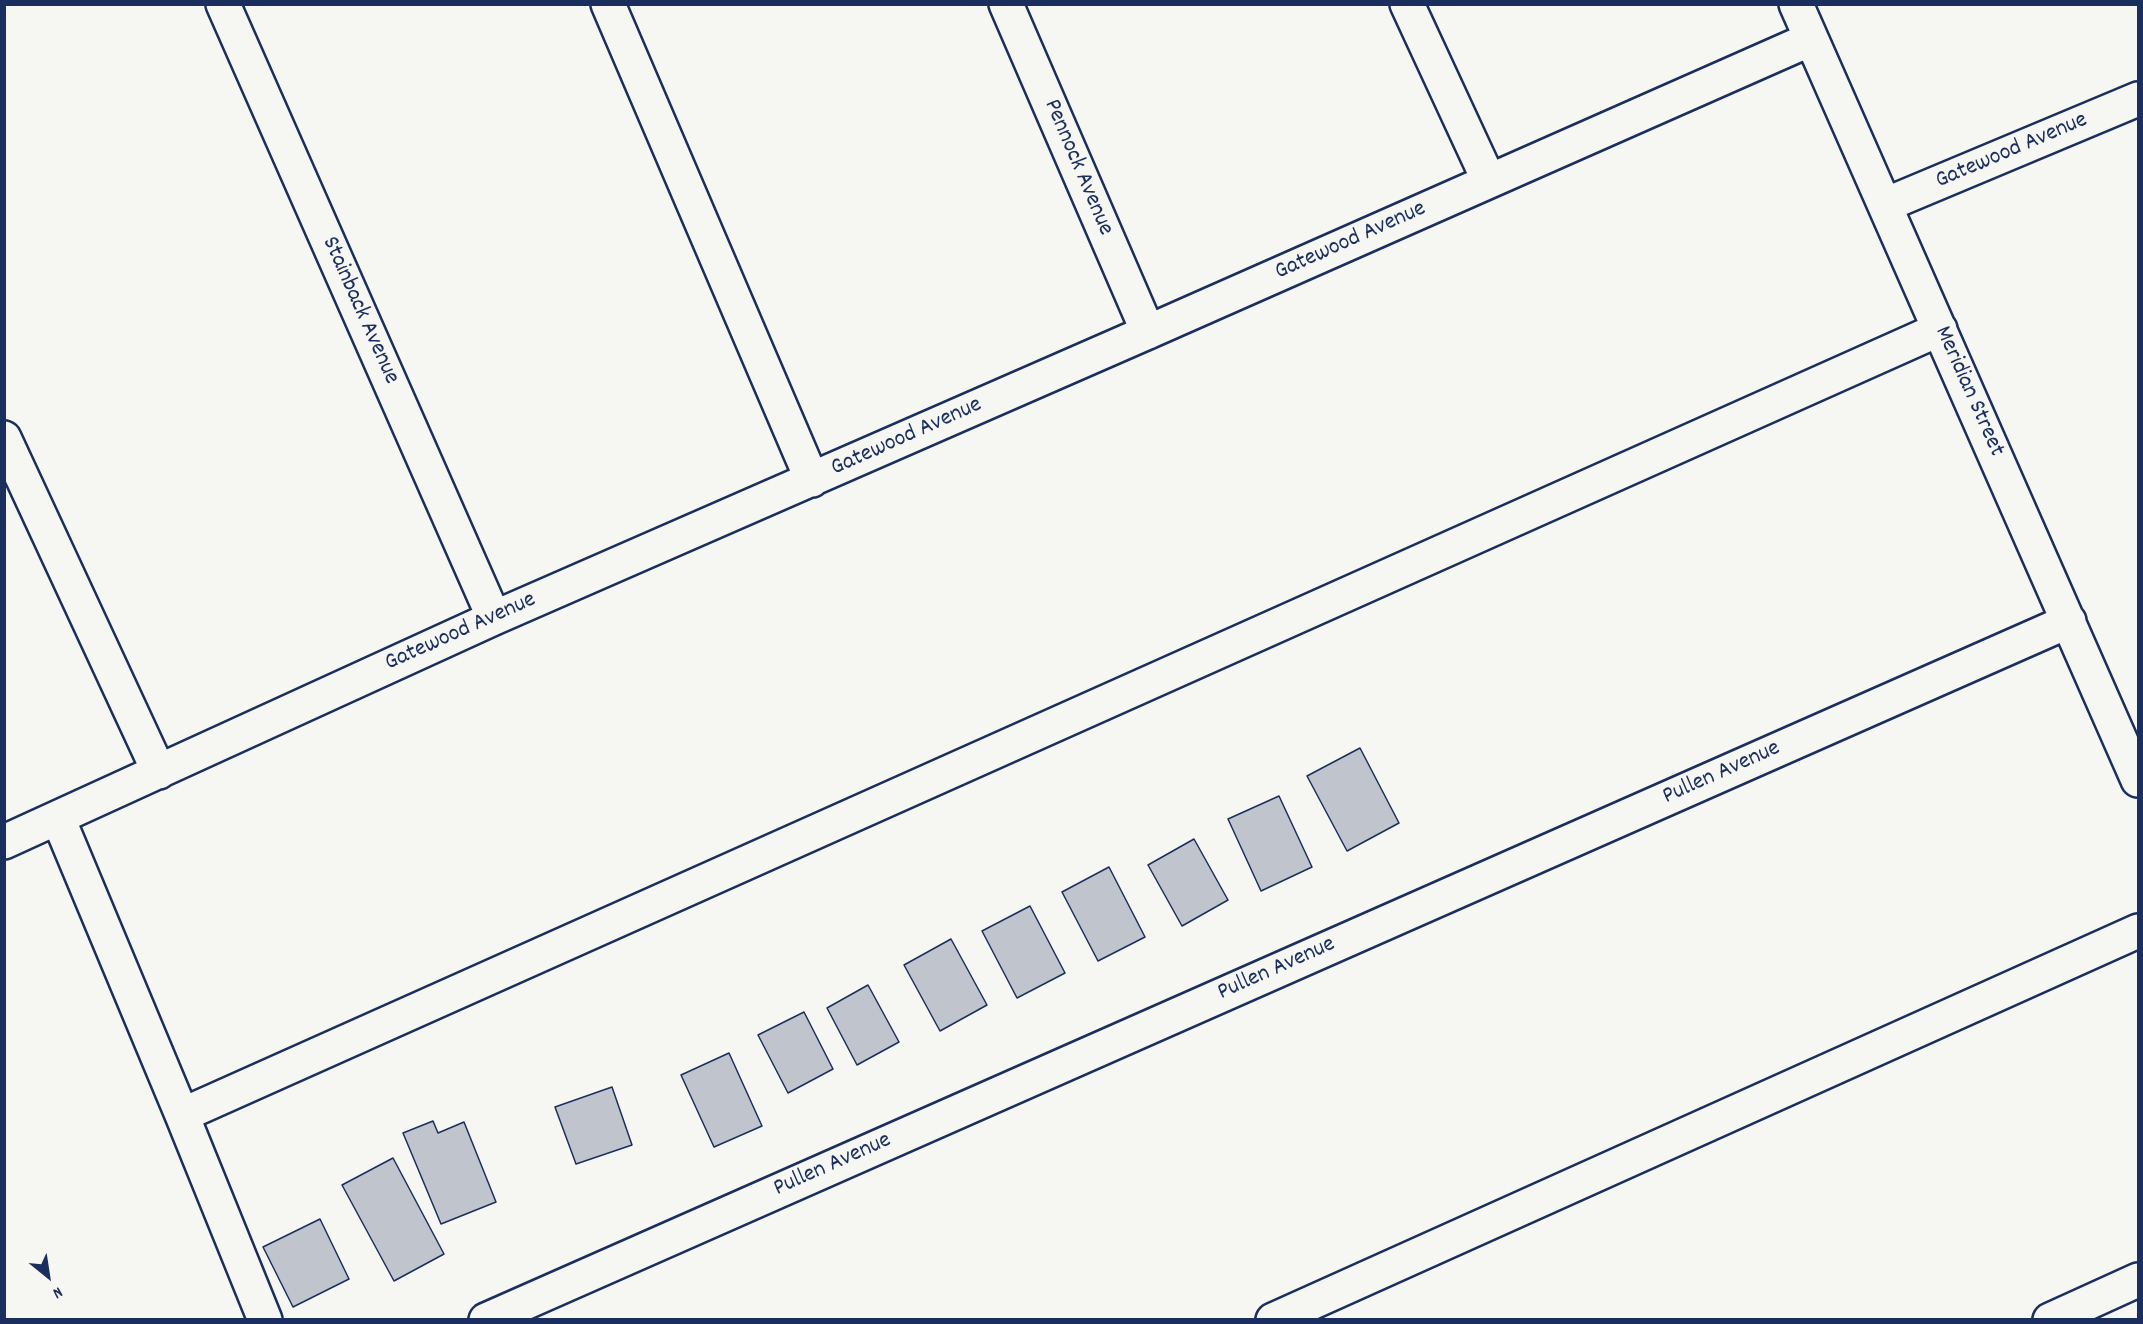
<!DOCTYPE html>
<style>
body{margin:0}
#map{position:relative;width:2143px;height:1324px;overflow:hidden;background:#f6f6f2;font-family:Dekko,sans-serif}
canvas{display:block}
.frame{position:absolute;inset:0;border:6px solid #1b2f5e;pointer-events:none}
.north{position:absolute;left:18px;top:1246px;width:60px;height:60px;-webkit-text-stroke:4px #f6f6f2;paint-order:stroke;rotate:150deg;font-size:16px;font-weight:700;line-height:24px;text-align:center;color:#1b2f5e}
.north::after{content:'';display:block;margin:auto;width:21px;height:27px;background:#1b2f5e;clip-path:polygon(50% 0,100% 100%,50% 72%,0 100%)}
</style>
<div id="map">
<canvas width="2143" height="1324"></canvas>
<div class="frame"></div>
<div class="north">N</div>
</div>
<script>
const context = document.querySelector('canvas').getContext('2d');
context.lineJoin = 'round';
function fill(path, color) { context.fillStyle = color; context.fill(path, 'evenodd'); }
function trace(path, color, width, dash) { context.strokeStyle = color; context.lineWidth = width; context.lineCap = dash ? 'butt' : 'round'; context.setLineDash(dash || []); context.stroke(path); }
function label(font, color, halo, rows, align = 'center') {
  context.font = font + ' Dekko,sans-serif'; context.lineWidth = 4.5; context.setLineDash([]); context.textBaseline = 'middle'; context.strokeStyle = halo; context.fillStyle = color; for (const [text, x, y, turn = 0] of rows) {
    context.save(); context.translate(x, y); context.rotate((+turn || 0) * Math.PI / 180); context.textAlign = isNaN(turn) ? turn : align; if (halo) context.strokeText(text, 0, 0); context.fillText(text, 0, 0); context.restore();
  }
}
const building = new Path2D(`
 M1360,748L1399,823L1347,851L1307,776Z
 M1279,796L1312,867L1261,891L1228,819Z
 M1194,839L1228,900L1182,926L1148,865Z
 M1109,867L1145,937L1098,961L1062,892Z
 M1030,906L1065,973L1017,998L982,931Z
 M951,939L987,1005L940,1031L904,965Z
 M868,985L899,1042L857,1065L827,1008Z
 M804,1012L833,1069L788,1093L758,1035Z
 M729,1053L762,1126L714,1147L681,1075Z
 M612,1087L632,1145L576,1164L555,1107Z
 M433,1121L438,1133L464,1122L496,1202L441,1224L403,1133Z
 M393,1158L444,1254L394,1281L342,1185Z
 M320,1219L349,1279L293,1307L263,1247Z`);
const minor = new Path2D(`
 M223,4L494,618
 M608,4L812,480
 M1006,4L1148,332
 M1407,4L1489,181
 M1796,4L2138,780
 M1885,205L2138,99
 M4,438L159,772
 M58,818L182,1115L265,1320
 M4,842L494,618L1148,332L1811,39
 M182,1115L1940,329
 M486,1320L2069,621
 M1273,1320L2138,931
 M2050,1320L2138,1280`);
const streetNames = [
 ["Gatewood Avenue",2012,152,-23],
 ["Pennock Avenue",1077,168,67],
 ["Gatewood Avenue",1351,242,-24],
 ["Stainback Avenue",359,311,66],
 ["Meridian Street",1968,392,66],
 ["Gatewood Avenue",907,438,-24],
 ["Gatewood Avenue",461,633,-24],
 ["Pullen Avenue",1722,774,-24],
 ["Pullen Avenue",1277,970,-24],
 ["Pullen Avenue",833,1166,-24]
];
fill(building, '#c0c4cd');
trace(building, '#1b2f5e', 1.5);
trace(minor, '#1b2f5e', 38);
trace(minor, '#f6f6f2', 33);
label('24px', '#1b2f5e', '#f6f6f2', streetNames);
</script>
